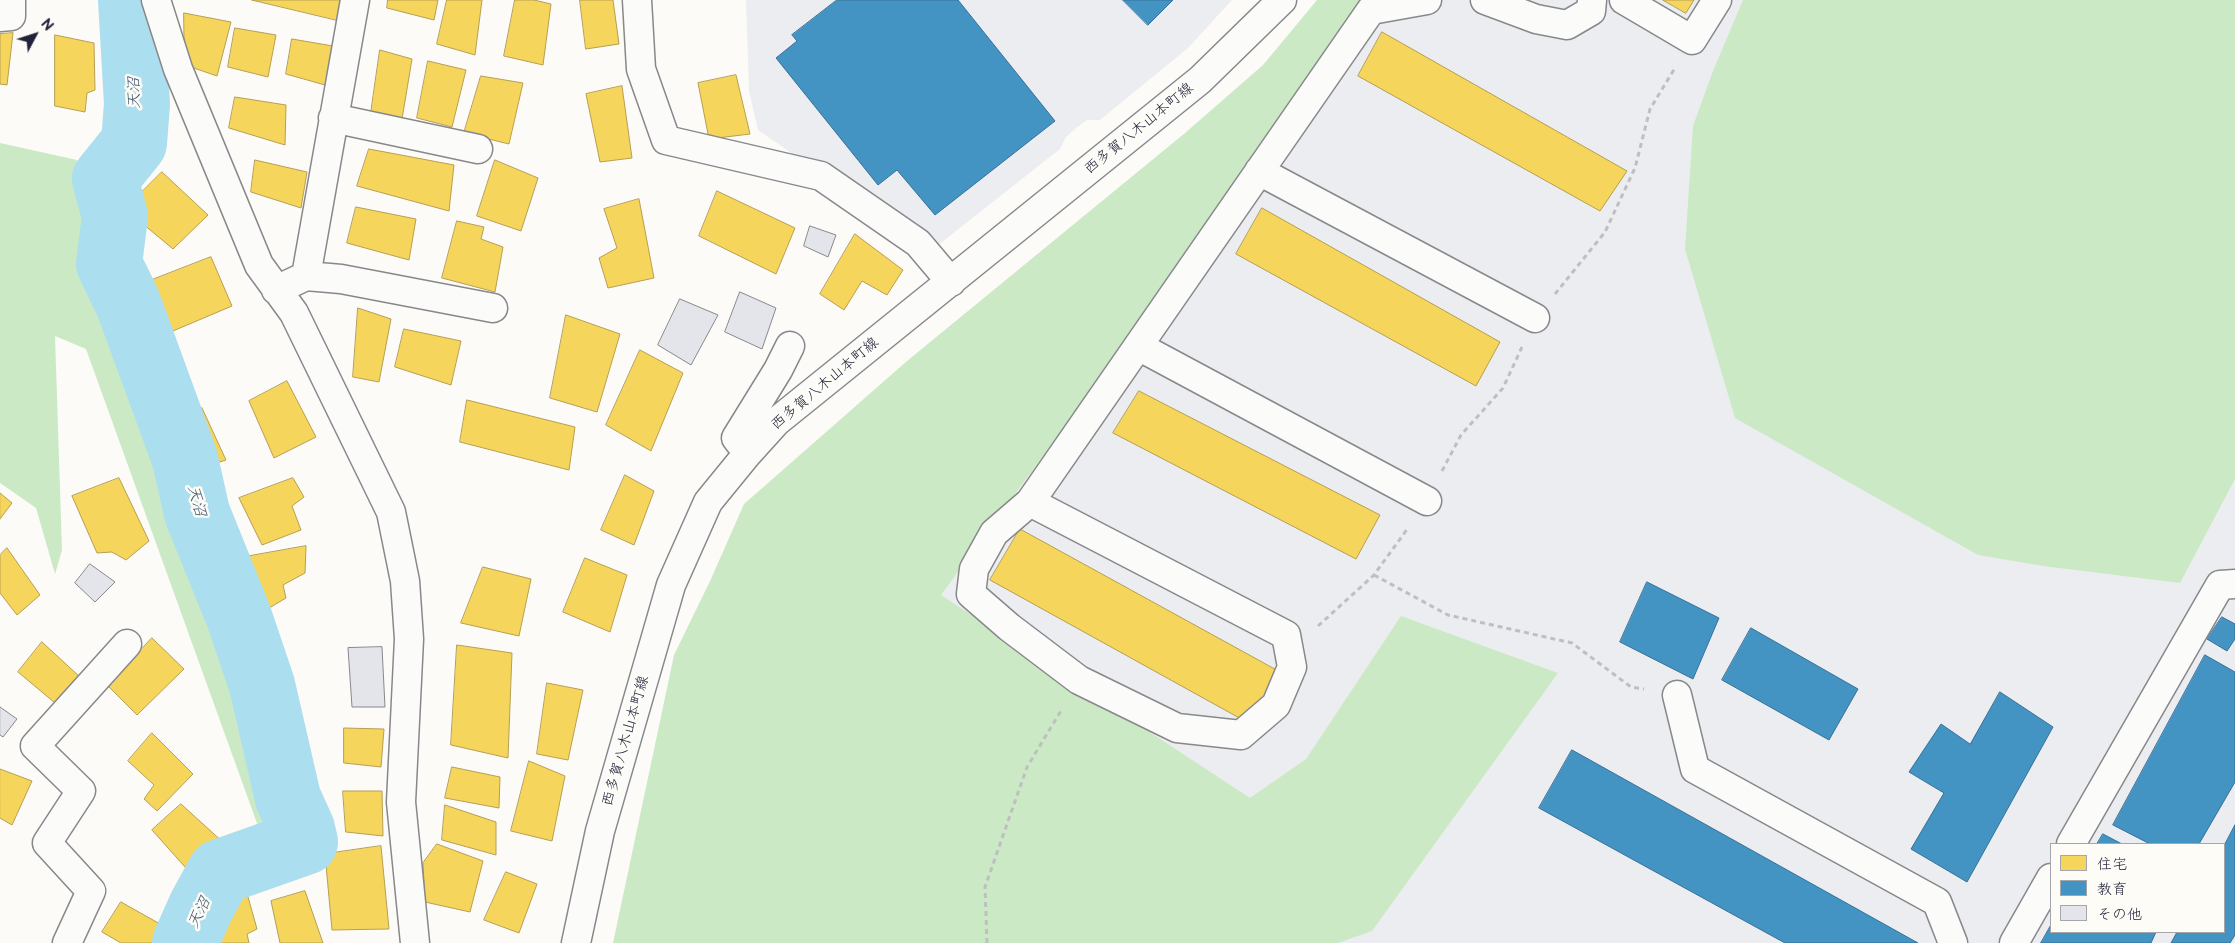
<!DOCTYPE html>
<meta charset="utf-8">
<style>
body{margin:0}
#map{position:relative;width:2235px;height:943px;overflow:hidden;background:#fcfbf8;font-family:"Balsamiq Sans","Klee One",sans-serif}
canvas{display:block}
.legend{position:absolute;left:2050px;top:843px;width:175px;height:90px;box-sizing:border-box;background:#fdfcf7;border:1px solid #a5a5ac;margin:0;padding:6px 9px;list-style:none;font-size:15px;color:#22223b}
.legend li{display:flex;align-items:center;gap:10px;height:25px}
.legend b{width:25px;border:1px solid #a5a5ac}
.north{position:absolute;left:10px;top:10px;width:50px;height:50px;-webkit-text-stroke:4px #fdfcf7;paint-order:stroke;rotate:50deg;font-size:14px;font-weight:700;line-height:20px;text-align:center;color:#22223b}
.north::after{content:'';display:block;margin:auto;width:18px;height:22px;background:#22223b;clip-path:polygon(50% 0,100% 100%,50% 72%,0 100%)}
</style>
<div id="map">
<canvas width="2235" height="943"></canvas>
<ul class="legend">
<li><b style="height:14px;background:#f6d55c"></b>住宅</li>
<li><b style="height:14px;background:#4393c3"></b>教育</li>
<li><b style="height:14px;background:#e3e5eb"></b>その他</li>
</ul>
<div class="north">N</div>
</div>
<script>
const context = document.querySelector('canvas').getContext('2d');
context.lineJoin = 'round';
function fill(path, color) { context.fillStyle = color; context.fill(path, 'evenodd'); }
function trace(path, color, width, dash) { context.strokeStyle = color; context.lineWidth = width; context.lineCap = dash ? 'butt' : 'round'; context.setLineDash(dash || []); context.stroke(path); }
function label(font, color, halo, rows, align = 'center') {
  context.font = font + ' "Balsamiq Sans","Klee One",sans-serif'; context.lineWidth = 5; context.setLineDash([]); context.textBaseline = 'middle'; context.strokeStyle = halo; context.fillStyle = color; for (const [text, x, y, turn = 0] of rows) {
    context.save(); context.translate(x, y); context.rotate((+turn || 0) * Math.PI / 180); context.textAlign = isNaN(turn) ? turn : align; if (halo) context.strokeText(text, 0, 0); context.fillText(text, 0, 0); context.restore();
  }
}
const built = new Path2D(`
 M746,0H1232L1188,48L1100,120H1087L1076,128L1066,137L1060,149L932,250L758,130L749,91Z
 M1326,0H2235V943H768L684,651L1303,35ZM2051,844H2224V932H2051Z`);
const green = new Path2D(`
 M1317,0H1377L941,595L1250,798L1306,759L1401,616L1558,673L1372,931L1338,943H613L674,655L711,579L744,504L907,361L1185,133L1263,65Z
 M1743,0H2235V479L2180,583L2043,566L1978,555L1735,418L1685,249L1693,126L1713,71Z
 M0,143L77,160L291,832L263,840L86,349L55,336L62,550L55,574L36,508L0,483Z`);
const homes = new Path2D(`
 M252,0H341L337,20Z
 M388,0H438L434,20L387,8Z
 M447,0H482L475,55L437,44Z
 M515,0H534L551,4L543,65L504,56Z
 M580,0H613L619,44L586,49Z
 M1663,0H1694L1686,13Z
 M184,13L231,22L217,76L188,66L184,37Z
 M235,28L276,35L268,77L228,67Z
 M1382,32L1627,171L1600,211L1358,76Z
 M13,33L7,85L0,84V34Z
 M55,35L94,43L95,90L87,93L85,112L55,106Z
 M292,39L333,46L325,85L286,74Z
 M380,50L412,59L402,119L371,113Z
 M428,61L466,70L452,127L417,118Z
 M736,75L750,134L709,139L698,83Z
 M481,76L523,83L509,144L464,133Z
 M622,86L632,158L600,162L586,94Z
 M235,97L286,105L285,145L229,128Z
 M369,149L454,165L449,211L357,186Z
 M255,160L307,172L301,208L251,192Z
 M495,160L538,178L521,231L477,216Z
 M162,172L208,215L173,249L125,209Z
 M717,191L795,228L776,274L699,236Z
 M639,199L654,278L608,288L599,258L617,248L604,209Z
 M356,207L416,219L409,260L347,243Z
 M1262,208L1500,342L1476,386L1236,254Z
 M457,221L484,227L481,239L503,247L495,292L442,278Z
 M855,234L903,270L887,295L862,281L844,310L820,294Z
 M211,257L232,306L154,339L134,287Z
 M358,308L391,319L379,382L353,377Z
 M566,315L620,334L597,412L550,398Z
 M404,329L461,341L451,385L395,367Z
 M640,350L683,373L651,451L606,425Z
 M287,381L316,437L274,458L249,401Z
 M1139,391L1380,515L1356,559L1113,433Z
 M467,400L575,427L569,470L460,442Z
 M202,408L226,460L195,470L179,418Z
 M625,475L654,491L634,545L601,530Z
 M119,478L149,541L126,560L112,552L97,553L72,496Z
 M293,478L304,497L292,506L301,530L262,545L239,498Z
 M0,493L12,503L0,519Z
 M1020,529L1282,673L1252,725L990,580Z
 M306,546L305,573L283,585L286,598L259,614L239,558Z
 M7,548L40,595L17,615L0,593V555Z
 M585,558L627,575L610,632L563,612Z
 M483,567L531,579L519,636L461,623Z
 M152,638L184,669L137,715L108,686Z
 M42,642L80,677L55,703L18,672Z
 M457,645L512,653L508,758L451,745Z
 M547,683L583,690L568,760L537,754Z
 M344,728L384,729L381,767L344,763Z
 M152,733L193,774L157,811L144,799L154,785L128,761Z
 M529,761L565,776L552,841L511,831Z
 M452,767L500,777L499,808L445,798Z
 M0,769L32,781L12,825L0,818Z
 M343,791H382L383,836L346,832Z
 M181,804L225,844L193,876L152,830Z
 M445,805L496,822V855L442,840Z
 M437,844L483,861L470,912L425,902L423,863Z
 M381,846L389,929L332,930L325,854Z
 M506,872L537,884L519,933L484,920Z
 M305,891L323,943H280L271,901Z
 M248,897L257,929L247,934L249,943H200L199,935L210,931V903Z
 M121,902L169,929L160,943H121L102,932Z`);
const schools = new Path2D(`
 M837,0H958L1055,121L935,215L897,170L878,185L776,58L797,41L792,35Z
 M1123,0H1173L1148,25Z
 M1647,582L1719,618L1693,679L1620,642Z
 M2222,617L2235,624V639L2227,651L2207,639Z
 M1751,628L1858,689L1829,740L1722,680Z
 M2205,655L2235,672V782L2199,844H2150L2113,825Z
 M2000,692L2053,727L1967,882L1911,849L1944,793L1909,772L1941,724L1970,744Z
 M1572,750L1918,943H1785L1539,808Z
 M2235,825V935L2230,943H2171L2177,932H2224V846Z
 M2103,834L2122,844H2097Z
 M2051,925V932H2156L2151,943H2041Z`);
const river = new Path2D(`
 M131,0L137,104L134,143L105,179L115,216L109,264L128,303L185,459L197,513L239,617L262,685L288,798L302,829L305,842L220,872L201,907L185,943`);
const building = new Path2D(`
 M810,226L836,235L828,257L804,246Z
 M740,292L776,308L762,349L725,332Z
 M680,299L718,315L691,365L658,345Z
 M90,564L115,582L95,602L75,583Z
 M382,647L385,707H352L348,648Z
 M0,707L17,719L3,737L0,735Z`);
const path = new Path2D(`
 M1555,294L1605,232L1635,168L1650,109L1675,68
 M1442,471L1461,435L1503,388L1522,347
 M1374,575L1448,615L1572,643L1631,687L1644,689
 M1318,626L1374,575L1408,528
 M987,943L985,887L1027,767L1062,709`);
const minor = new Path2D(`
 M156,0L178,69L259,265L294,313L391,512L405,581L409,639L401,802L415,943
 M637,0L641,69L666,140L821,176L918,243L951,282
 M1485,0L1536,19L1567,25L1591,11L1592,0
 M1624,0L1692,40L1717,0
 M0,17L11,16V0
 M333,118L478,149
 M1259,171L1535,318
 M306,276L341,279L493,308
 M276,290L306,276L355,0
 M1138,346L1427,501
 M748,453L736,438L778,370L790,346
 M1030,502L1286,635L1292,667L1276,705L1241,735L1177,728L1079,680L1009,627L971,594L974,569L994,533L1030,502L1371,10L1427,0
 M1677,695L1695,769L1937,902L1953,943
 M2071,844L2220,585L2235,584
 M67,943L91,891L47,843L81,791L35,746L127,644
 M576,943L600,831L671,585L708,502L748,453L776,422L1200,80L1282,0
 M2014,943L2051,878`);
const streetNames = [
 ["西多賀八木山本町線",1139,129,-39],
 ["西多賀八木山本町線",825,384,-40],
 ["西多賀八木山本町線",626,741,-74]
];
const waterNames = [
 ["天沼",135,93,-91],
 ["天沼",196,501,75],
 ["天沼",200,913,-64]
];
fill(built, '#ebedf0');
fill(green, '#cce9c6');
fill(homes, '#f6d55c');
trace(homes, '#b69f52', 1);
fill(schools, '#4393c3');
trace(schools, '#39719a', 1);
trace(river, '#abdeee', 66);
fill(building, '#e3e5eb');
trace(building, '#88888c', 1);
trace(minor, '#88888c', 31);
trace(path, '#bfbfc0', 3, [5, 4]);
trace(minor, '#fbfbf9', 28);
label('15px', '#22223b', '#fdfcf7', streetNames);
label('italic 16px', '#41576f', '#fdfcf7', waterNames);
</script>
